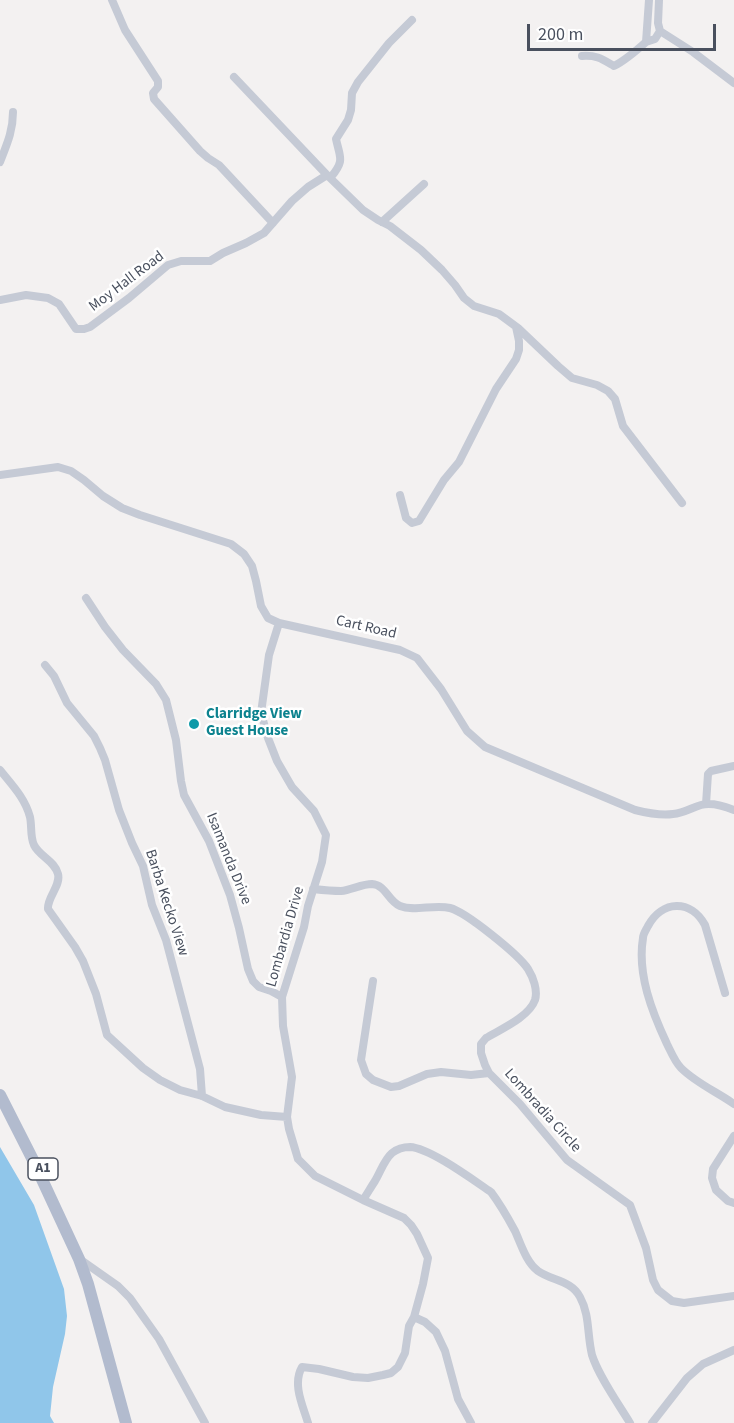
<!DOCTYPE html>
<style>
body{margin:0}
#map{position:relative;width:734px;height:1423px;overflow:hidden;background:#f3f1f1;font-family:"Source Sans 3",sans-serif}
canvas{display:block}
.scale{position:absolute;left:527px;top:24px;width:189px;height:27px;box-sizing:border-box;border:3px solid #49505e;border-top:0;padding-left:8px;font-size:18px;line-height:21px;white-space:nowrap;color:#49505e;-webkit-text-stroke:4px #fff;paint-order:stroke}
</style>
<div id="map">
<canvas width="734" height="1423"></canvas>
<div class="scale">200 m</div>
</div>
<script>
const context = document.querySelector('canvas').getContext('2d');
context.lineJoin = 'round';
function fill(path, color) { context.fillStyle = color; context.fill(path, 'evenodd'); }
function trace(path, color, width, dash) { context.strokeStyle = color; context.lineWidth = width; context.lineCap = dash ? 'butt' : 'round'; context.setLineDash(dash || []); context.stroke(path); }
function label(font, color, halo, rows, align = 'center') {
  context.font = font + ' "Source Sans 3",sans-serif'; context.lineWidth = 5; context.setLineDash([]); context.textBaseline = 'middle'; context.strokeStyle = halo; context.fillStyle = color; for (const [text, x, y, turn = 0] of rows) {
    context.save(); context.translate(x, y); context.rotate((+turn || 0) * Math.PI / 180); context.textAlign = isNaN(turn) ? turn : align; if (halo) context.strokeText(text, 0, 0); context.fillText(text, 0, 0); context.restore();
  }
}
const water = new Path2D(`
 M0,1147L34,1205L64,1289L67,1316L65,1334L53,1387L50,1416L54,1423H0Z`);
const street = new Path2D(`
 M112,0L125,30L158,81V87L153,93L154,99L200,151L208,158L219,165L273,223
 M659,0L658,23L660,31L693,52L734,83
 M646,42L655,39L660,31
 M582,56C597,55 602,59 614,66C626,60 636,51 646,42L649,0
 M234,77L327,175L363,210L378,220L390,226L421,250L442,270L455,285L464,298L474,306L499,314L518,328L558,366L572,378L597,385L608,391L615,399L623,426L682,503
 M0,162C7,144 13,131 13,112
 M331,177C345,160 340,158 336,139L348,120L351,110L352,93L358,82L389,43L412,20
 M382,222L424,184
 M0,300L26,295L48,298L59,304L76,329H84L90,327L129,298L168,265L181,261H210L223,253L246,243L264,233L292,201L308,187L327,175
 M0,475L58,467L71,471L84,480L103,496L122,508L140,515L231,544L244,554L252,566L256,581L261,606L268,618L279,623L400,650L417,658L441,689L467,731L485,747L635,810C647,813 660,816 673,814C684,813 691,808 701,805C712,802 724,806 734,810
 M400,495L406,518L412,523L419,521L444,480L459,462L496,389L516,359L519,350V341L516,327
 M86,598L105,627L123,650L156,684L166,700L176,740L181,781L184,795L209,841L230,895L239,928L248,969L253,981L259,987L271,991L282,997
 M279,623L269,655L261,713L268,738L277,761L292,787L314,811L326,835L322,862L308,906L304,927L282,997L283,1026L292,1077L287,1117L289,1129L298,1159L315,1176L363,1200L404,1218L411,1225L417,1234L428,1258L423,1284L414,1317L409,1326L405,1353L398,1367L391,1373L383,1375L368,1378L353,1377L319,1369L302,1367C292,1384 303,1406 308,1423
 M45,665L54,676L67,703L94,736L100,748L105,760L119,810L132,843L143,866L152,905L166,940L200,1069L202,1096
 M0,770C12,785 25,798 30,817C32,826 30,837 34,845C39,856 55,861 58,874C61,886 47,897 48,909L75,947L83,961L96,994L107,1035L143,1068L160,1080L180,1090L202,1096L225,1107L261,1115L287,1117
 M706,804L708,774L711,771L734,766
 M313,889C322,890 332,891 341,891C351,890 362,884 372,884C386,885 388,901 400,906C414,912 434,904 450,908C466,912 519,955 528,969C533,977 538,990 535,1000C529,1017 501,1029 486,1038L481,1044V1053L485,1065L489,1073L520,1104L567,1160L630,1205L646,1248L653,1280L658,1290L672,1301L684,1303L734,1296
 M373,981L361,1060L366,1074L373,1080L391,1087L399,1086L427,1074L441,1072L471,1075L489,1073
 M725,993L705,925C691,899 662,900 648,926C646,930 643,934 643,938C637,974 652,1012 667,1044C671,1052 675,1062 681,1068C696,1083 717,1092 734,1104
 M734,1136L713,1169L712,1178L716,1190L728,1201L734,1203
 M363,1200C367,1194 371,1187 375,1181C381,1171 384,1160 392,1153C397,1149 404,1147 410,1147C430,1148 473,1180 491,1192C500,1204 508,1218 515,1231C521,1244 526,1262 538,1271C552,1281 571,1280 580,1297C590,1315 587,1335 592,1355C599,1377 618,1403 630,1423
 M81,1260L118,1286L130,1298L159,1339L205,1423
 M414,1317L425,1322L436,1332L445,1351L458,1399L471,1423
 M652,1423L687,1378L703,1364L734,1350`);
const primary = new Path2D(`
 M0,1095L33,1160L79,1259L88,1284L126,1423`);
const markers = [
 [194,724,6,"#0f9aa8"]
];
const shields = [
 [43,1169,30]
];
const shieldNames = [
 ["A1",43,1169]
];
const streetNames = [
 ["Moy Hall Road",127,282,-37],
 ["Cart Road",366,628,13],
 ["Isamanda Drive",228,859,68],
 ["Barba Kecko View",166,903,72],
 ["Lombardia Drive",286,937,-74],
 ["Lombradia Circle",542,1111,48]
];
const cultureNames = [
 ["Clarridge View",206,715],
 ["Guest House",206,732]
];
fill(water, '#90c6ea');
trace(street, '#c5cad5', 8);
trace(primary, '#b2bbce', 12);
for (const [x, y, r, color] of markers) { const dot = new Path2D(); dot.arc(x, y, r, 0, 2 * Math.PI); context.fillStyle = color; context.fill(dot); trace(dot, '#fff', 2); }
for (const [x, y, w] of shields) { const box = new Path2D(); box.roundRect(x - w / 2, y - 11, w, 22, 4.5); context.fillStyle = '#fff'; context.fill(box); trace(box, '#49505e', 1.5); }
label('bold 14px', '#49505e', null, shieldNames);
label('15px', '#49505e', '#fff', streetNames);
label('bold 15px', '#0d838f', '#fff', cultureNames, 'left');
</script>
